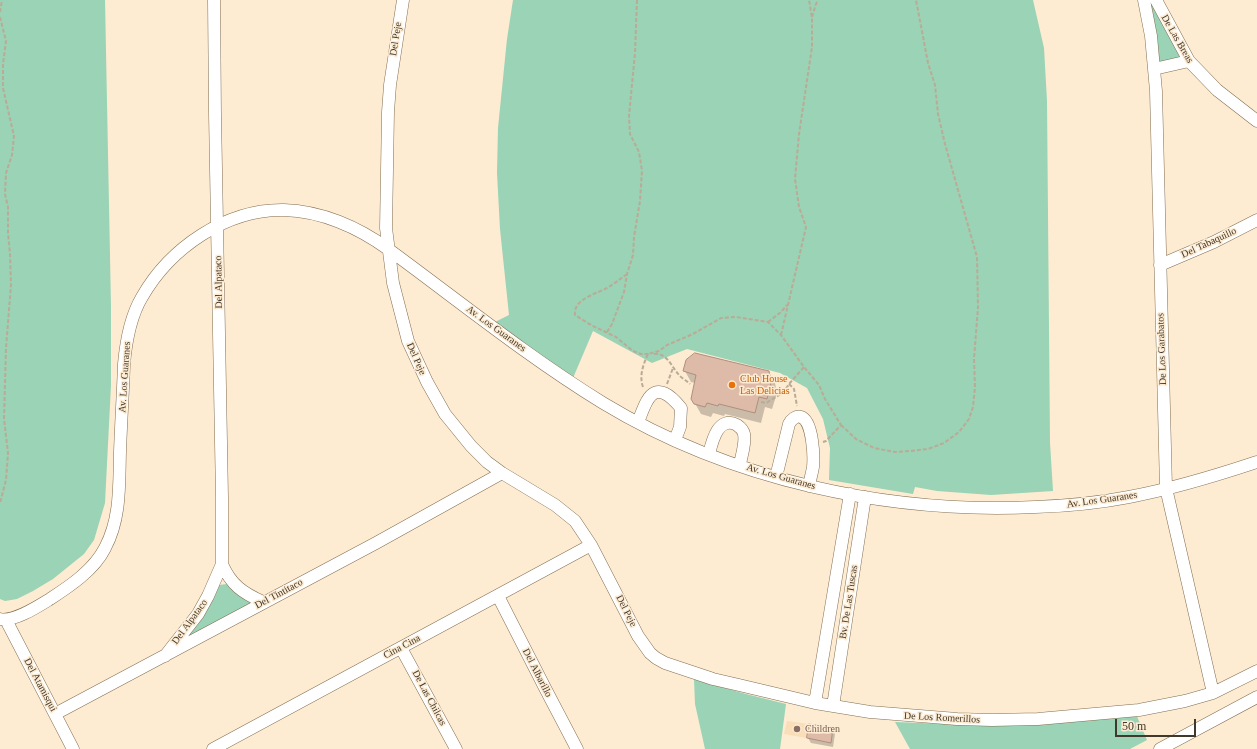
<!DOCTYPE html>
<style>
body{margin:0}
#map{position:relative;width:1257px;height:749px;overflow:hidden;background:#fdebd2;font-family:Georgia,serif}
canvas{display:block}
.scale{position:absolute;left:1115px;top:719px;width:81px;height:18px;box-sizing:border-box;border:2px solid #41382c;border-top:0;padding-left:5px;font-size:12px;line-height:14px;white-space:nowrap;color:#41382c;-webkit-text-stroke:3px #fdebd2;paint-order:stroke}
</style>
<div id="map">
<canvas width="1257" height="749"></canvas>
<div class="scale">50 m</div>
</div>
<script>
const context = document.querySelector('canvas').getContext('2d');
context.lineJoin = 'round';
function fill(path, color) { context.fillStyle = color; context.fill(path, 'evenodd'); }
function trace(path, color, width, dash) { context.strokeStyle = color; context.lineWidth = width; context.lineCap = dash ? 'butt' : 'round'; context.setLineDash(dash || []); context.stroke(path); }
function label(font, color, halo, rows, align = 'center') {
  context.font = font + ' Georgia,serif'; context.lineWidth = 3; context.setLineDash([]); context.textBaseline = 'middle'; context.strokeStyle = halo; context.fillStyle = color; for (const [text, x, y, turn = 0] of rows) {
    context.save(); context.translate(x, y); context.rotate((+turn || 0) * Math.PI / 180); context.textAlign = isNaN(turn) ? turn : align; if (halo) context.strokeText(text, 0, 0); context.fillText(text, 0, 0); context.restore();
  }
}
const built = new Path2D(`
 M787,721L809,724L807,738L784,734Z`);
const green = new Path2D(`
 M0,0H105L111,307V385L105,503L94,540L84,554L53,579L33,591L17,599L5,601L0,599Z
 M513,0H1033L1044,48L1047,101L1050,443L1053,491L991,495L937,491L915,487L913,494L829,480L830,448L823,419L807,388L780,373L687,349L652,363L593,331L573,378L532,350L495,322L509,315L500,229L497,173L498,128L507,39Z
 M1147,0H1153L1180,56L1177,59L1162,63L1157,59Z
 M227,584L250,601L251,604L186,640L219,585Z
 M694,679L746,694L786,704L780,749H705L695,704Z
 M1136,714L1147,740L1130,749H910L895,722L973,725Z`);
const shadow = new Path2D(`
 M685,371L769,372L775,383L777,393L772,409L765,407L761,423L725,414L724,416L713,413L711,417L701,414L692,398L695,383L691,382Z
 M832,729L835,734L833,747L811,743L808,738Z`);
const building = new Path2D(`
 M695,353L769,371L771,382L767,399L759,397L755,413L719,404L718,406L707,403L705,407L694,404L691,399L696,375L683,371L686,360Z
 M809,724L833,728L831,743L807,738Z`);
const path = new Path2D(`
 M0,12L2,0
 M0,17L6,41L3,64V88L14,136L12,155L6,173L5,194L8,207V233L10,254L11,285L6,348L4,419L8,453L6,480L0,503
 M812,17L816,4L818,0
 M627,274C620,279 614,284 607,288C596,294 573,299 575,315L591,325L616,337L633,351L641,354H649
 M768,322L781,312L787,305
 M607,332L612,324L624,292L627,274L633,255L634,237L640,201L642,171L639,152L630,134L629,116L635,53L637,0
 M781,335L806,227L799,207L795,179L799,134L812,47V18L809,0
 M654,354C667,352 672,368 680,376C683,379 687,381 690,384
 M667,384L673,368
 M789,384L794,389L797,406
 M643,387C639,376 643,365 648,354L659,351L667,345L693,334L721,318L736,317L768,322L781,335L804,367L819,385L825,399L841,425L826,441L823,442
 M761,402L766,403L784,392L789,384L804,367
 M841,425L856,439L874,448L895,452L910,451L928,449L944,443L959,432L969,419L973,407L975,387L974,359L978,307L977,257L945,144L938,114L935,85L928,63L916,0`);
const minor = new Path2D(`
 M403,0L390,85L388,112L386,228L393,283L408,341L427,382L445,414L471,446L487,462L502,473L555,505L575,521L591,545L638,636L650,653L656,658L665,663L713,679L739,685L815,703L870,712L957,719L992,720L1038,719L1139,710L1185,701L1213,693L1257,671
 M1144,0L1151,36L1156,91L1166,488L1213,693
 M1156,0L1189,61L1217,90L1257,121
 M1154,69L1189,61
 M1160,265L1214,242L1257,220
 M638,422C641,415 643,408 647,401C657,382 672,397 681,408L680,427L675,440
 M709,454C712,442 718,415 737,425C740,427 743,430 744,434C746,444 741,456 740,465
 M776,477L789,424C791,420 796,415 801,417C813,421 814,457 813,467C812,473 810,480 809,486
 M222,564C231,585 243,593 263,602
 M498,596L545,688L577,749
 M0,619C14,622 37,607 50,599C70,586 94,570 105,548C121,518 119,485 120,452C121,423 123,393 124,364C126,341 130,317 142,297C170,248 226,209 284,210C321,211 358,227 388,249C459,301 528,357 603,403C730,480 888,514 1035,507C1066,506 1098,503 1129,497C1172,489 1215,476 1257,462
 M6,620L73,749
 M401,648L456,749
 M165,656L198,614L208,596L222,564V497L215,114L214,0
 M815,703L850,494
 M833,706L865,497
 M55,714L376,543L502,473
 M213,749L591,545
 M1160,749L1257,697`);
const markers = [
 [732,385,4,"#e8710a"],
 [797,729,4,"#8d6e63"]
];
const streetNames = [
 ["Del Peje",396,39,-81],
 ["De Las Breas",1177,39,60],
 ["Del Tabaquillo",1209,243,-25],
 ["Del Alpataco",219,282,-91],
 ["Av. Los Guaranes",496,329,36],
 ["De Los Garabatos",1162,349,-92],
 ["Del Peje",416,359,66],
 ["Av. Los Guaranes",125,377,-86],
 ["Av. Los Guaranes",781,477,16],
 ["Av. Los Guaranes",1102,500,-8],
 ["Del Tintitaco",279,594,-28],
 ["Bv. De Las Tuscas",849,602,-81],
 ["Del Peje",626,611,63],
 ["Del Alpataco",190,622,-54],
 ["Cina Cina",402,647,-28],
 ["Del Albarillo",537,673,63],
 ["Del Atamisqui",40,685,62],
 ["De Las Chilcas",429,698,62],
 ["De Los Romerillos",942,718,3]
];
const foodNames = [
 ["Club House",740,379],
 ["Las Delicias",740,391]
];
const educationNames = [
 ["Children",805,729]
];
fill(built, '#f9deb8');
fill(green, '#9ad3b5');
fill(shadow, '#0003');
fill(building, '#debaa9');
trace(building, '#b08d7d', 1);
trace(minor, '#826e51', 13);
trace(path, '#baab96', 2, [4, 2]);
trace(minor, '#fff', 12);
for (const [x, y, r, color] of markers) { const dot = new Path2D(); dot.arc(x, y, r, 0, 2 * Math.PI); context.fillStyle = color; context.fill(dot); trace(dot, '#fdebd2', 1.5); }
label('10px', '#41382c', '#fdebd2', streetNames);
label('10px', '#c56008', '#fdebd2', foodNames, 'left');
label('10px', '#785e54', '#fdebd2', educationNames, 'left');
</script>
